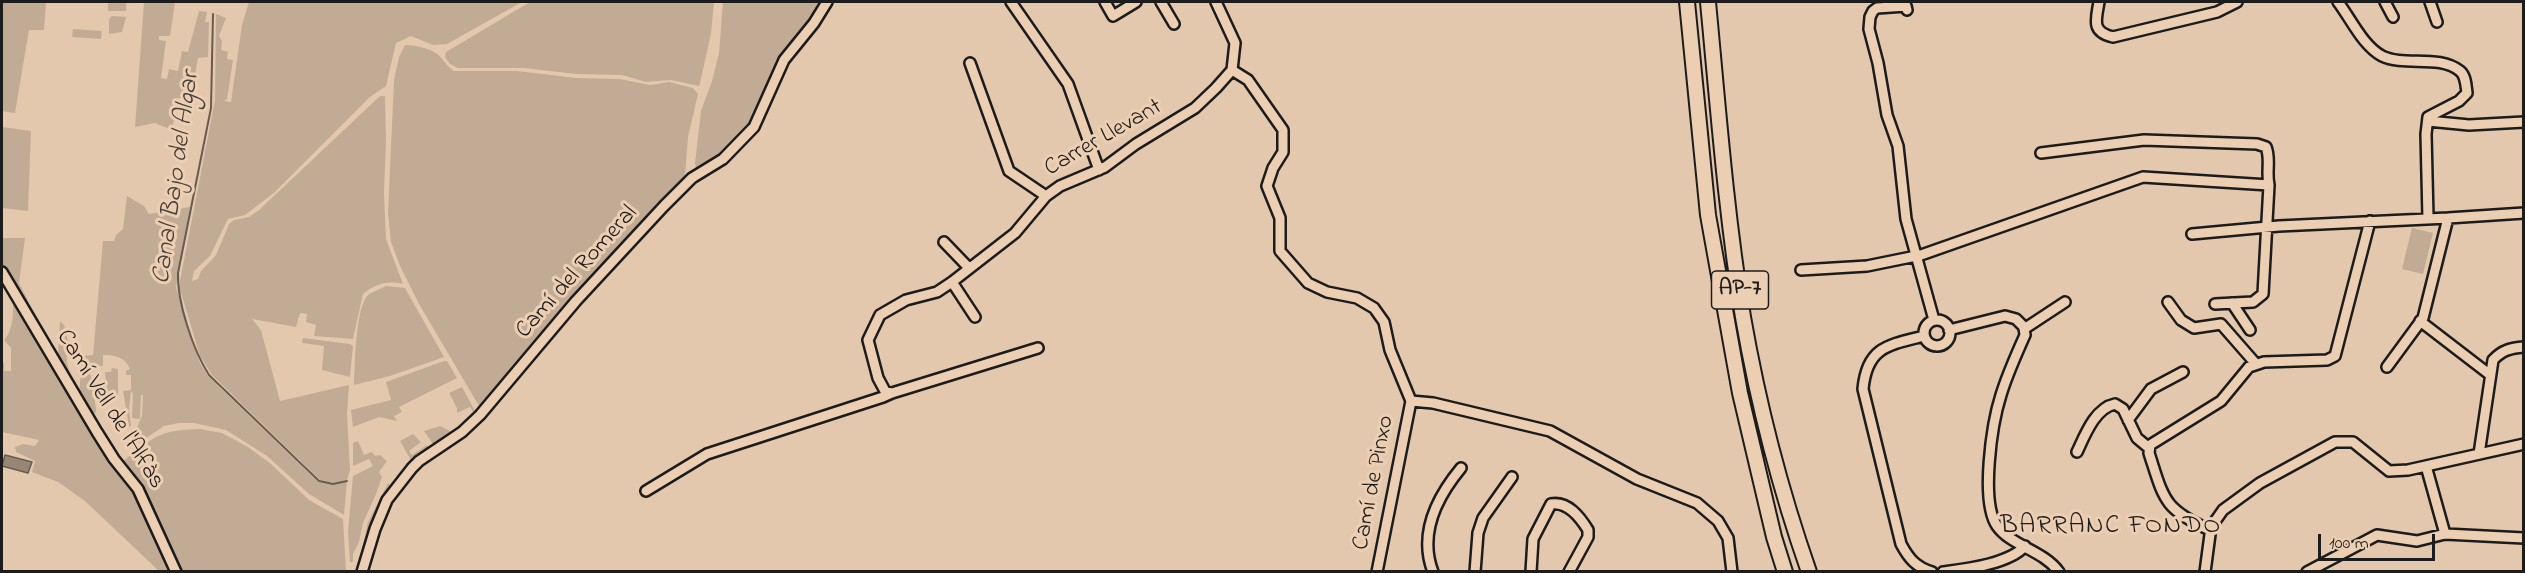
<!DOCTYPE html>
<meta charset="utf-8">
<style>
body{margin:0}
#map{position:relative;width:2525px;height:573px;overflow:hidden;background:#e4c8ad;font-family:"Indie Flower",sans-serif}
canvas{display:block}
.frame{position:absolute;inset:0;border:3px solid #1c1c1c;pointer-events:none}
.scale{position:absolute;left:2318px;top:534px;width:117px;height:27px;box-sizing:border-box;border:3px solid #1c1c1c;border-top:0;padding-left:8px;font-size:18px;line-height:21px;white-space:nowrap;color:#1c1c1c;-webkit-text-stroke:4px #eccfb3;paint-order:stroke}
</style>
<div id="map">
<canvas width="2525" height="573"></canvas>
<div class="frame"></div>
<div class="scale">100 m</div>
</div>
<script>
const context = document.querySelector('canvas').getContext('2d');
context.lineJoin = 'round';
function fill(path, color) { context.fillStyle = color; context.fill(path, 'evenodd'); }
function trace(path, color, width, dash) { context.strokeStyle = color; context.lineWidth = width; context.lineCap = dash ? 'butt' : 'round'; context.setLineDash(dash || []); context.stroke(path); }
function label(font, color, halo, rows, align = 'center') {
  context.font = font + ' "Indie Flower",sans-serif'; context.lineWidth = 6; context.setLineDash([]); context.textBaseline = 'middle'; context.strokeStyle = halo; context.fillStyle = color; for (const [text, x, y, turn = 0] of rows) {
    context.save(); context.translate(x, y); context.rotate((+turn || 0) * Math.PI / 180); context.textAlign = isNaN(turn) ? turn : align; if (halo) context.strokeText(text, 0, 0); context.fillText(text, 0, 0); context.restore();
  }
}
const green = new Path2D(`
 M2,2H46L44,30H29L15,113L2,111Z
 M108,2H126V11H108Z
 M144,2H175L170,36H159V40L166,41L161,78L167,79L169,69L178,71L182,51L188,52L199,11L207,12L205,22H209L208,57L198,58L191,99L178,98L172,130L155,123L135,127Z
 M249,2H522L447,44L433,45L411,36L396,43L386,86L370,97L275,192L245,215L228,219L210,256L194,271L192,281L198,279L201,271L216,255L229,224L234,220L249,217L259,210L380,96H385L386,140L384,193L386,239L403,284C387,280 375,284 363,294L353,339L314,336L316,325L306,322L307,314L300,313L296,327L252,319L261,330L280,401L349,385L347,414L350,470L347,480L335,483L321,481L212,375L200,356L179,286L215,100L216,14L226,18L219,36L222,41L221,50L228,52L227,59L233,60L227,99L224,101L231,102L242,25Z
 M530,2H714L711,34L700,83L699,86L671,80L646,82L622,75L576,74L524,68H458L450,64L445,57L446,52Z
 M723,2H822L776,62L748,127L726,151L701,170L696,168L695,163L701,111L712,81L719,53Z
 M112,16L126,17L122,32L109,34V19Z
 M73,29L102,31L101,39L72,37Z
 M405,45C413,45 429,48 436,53C443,58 446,66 454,71H517L576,78L620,79L650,85L669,82L693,88L698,94L688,137L685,175L681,182L645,218L616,254L578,289L551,326L479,406L419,304L400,266L391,242L388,214L394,80L399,57Z
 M2,127L31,131L28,211L2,208Z
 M127,196L144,206L149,214L190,207L176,287L200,363L208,376L318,482L333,485L347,481L344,515L309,494L267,456L226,430L194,423H179L164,426L139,443L134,434L142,416L143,395H141L140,419L132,418L133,394L131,391L129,409L131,426L129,427L123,391L131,390V375H126V371L130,369C125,357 115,355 103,355V366L89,367L96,408V412L92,416L79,396L82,356L93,355L103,241H114L116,235L123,229Z
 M2412,228L2433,233L2423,274L2402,269Z
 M2,238H25L19,283L37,318L32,319L2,266Z
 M386,286L405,288L444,357L390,376L354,385C355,367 355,305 369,294C374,291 381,289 386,286Z
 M13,298L92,435L131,486L171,571H159L85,501L58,482L32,472L35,461L16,452L15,447L23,444L35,446L39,440L2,432V363H4V371H11V348L4,340C14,329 13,313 13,298Z
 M60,321L64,325L69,346H66L67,362L72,381H70L54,356L58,354Z
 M303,338L350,344L353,346L350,377L322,370L324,346L302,343Z
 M444,361H447L457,378L399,407L402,412L394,416L397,421L379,417L353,427L351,410L391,400L386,382Z
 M112,368L118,369V399L108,400L105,372H111Z
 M462,387L476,413L465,425L464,423L474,413L470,407L457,413V408L449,393Z
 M440,426L450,431L448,435L451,437L435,447L424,431Z
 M200,429L222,433L248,447L271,464L309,500L343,519L346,571H180L141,488L122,462C154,437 158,430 200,429Z
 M413,434L421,442L409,451L412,455L427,445L431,450L412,462L400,441Z
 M358,441L364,455L372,452L375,456L380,455L387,461L379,472L382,477L376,494L363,523L359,542L353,554V562H350L348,531L353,476L373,466L369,459L353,466V443Z
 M388,483L392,487L361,564L359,563L368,522Z`);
const water = new Path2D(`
 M5,455L32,462L28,473L2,466Z`);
const stream = new Path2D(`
 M213,14L211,108L178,273C177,302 193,350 209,375L319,481L333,484L347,481`);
const minor = new Path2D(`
 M1011,2L1068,84L1099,170
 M1105,2L1113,16L1136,2
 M1161,2L1174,24
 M2099,2C2096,20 2091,32 2113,37L2217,12L2237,2
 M2338,2C2351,19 2363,46 2382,56C2405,67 2439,54 2460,71C2466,76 2466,86 2467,93L2459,101L2428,117L2426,134L2428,218
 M2385,2L2393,17
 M2430,2L2437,22
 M1907,10L1906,6L1877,8L1873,11L1870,17L1869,29L1878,63L1887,115L1898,146L1906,219L1934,320
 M970,63L1009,171L1046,196
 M1232,70L1248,80L1283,130V152L1273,168L1267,186L1280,218V251L1308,283L1327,292L1357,298L1374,308L1384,322L1390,350L1411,401
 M2428,121L2469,125L2524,122
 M2041,153L2144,140L2257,144L2266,147C2271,159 2266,172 2269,185
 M2448,218L2524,213
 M2192,234L2279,226L2448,218L2423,318L2387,367
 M944,242L969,268
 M1801,270L1867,266L1921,255L2143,177L2269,185L2263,294L2253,302L2215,304
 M2,272L97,432L114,459L138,489L176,572
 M952,282L975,317
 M2168,302L2181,320L2194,328L2221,324L2256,364
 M2232,303L2250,330
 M1924 333a13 13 0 1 1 26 0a13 13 0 1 1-26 0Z
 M2420,321L2489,374
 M2024,329L2065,302
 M1949,330L2005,316L2016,319L2024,327L2025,335C2016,355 2007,375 2001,395C1992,423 1980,501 1997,526C2011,546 2043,550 2059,572
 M1924,336C1888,345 1867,347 1863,389L1901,544C1909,559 1916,567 1932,572
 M892,393L885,391L878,378L868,340L880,315L906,300L937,292L952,282L1015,233L1046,196L1060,186L1105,167L1136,144L1195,108L1216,88L1232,70L1235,43L1216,2
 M1411,401L1433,403L1550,431L1637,479L1697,503L1718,521L1728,538L1732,572
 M2128,420L2151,389L2183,372
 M2077,452C2085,435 2095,408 2115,404L2123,409L2137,438L2149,448
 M2479,454L2493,360C2502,350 2511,348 2524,347
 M2426,466L2445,534
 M646,491L707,454L883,397L892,393L1038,348
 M2210,530C2163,509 2164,499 2149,453L2150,445L2221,401L2249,367L2264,362L2327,360L2335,356L2370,221
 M362,572L375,529L387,500L412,468L419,461L462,432L480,415L576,301L664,206L692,178L723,159L754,127L784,60L814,23L827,2
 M1377,572L1411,401
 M1433,572C1418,533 1437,497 1461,468
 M1475,572L1478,533L1483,518L1512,477
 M1531,572L1533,539L1551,504C1568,501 1580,517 1588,530V537L1569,572
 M1943,572C1966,569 2009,564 2025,546
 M2205,572L2211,527L2223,510L2260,483L2335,442H2353L2389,471L2408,470L2524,444
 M2307,572L2377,535L2417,541L2445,534L2524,538`);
const highway = new Path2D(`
 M1687,2L1708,215L1740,393L1774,537L1785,572
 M1708,2C1718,107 1726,213 1743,317C1758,403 1780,489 1809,572`);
const shields = [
 [1740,290,57]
];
const shieldNames = [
 ["AP-7",1740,290]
];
const streetNames = [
 ["Carrer Llevant",1104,139,-30],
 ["Camí del Romeral",578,273,-48],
 ["Camí Vell de l'Alfàs",109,410,58],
 ["Camí de Pinxo",1375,483,-79]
];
const waterNames = [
 ["Canal Bajo del Algar",178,178,-82]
];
const neighbourhoodNames = [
 ["BARRANC FONDO",2111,528]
];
fill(green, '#c2ab95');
fill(water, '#978676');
trace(water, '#665c52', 1.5);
trace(stream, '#665c52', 2);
trace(minor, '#1c1c1c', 14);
trace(highway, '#1c1c1c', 18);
trace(minor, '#eccfb3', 9);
trace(highway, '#eccfb3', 14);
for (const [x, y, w] of shields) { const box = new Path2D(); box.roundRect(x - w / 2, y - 19, w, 38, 4.5); context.fillStyle = '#eccfb3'; context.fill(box); trace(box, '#1c1c1c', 1.5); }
label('bold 22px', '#1c1c1c', null, shieldNames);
label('24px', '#1c1c1c', '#eccfb3', streetNames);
label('italic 26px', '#47413c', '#eccfb3', waterNames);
context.letterSpacing = '1.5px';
label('26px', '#1c1c1c', '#eccfb3', neighbourhoodNames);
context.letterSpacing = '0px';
</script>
